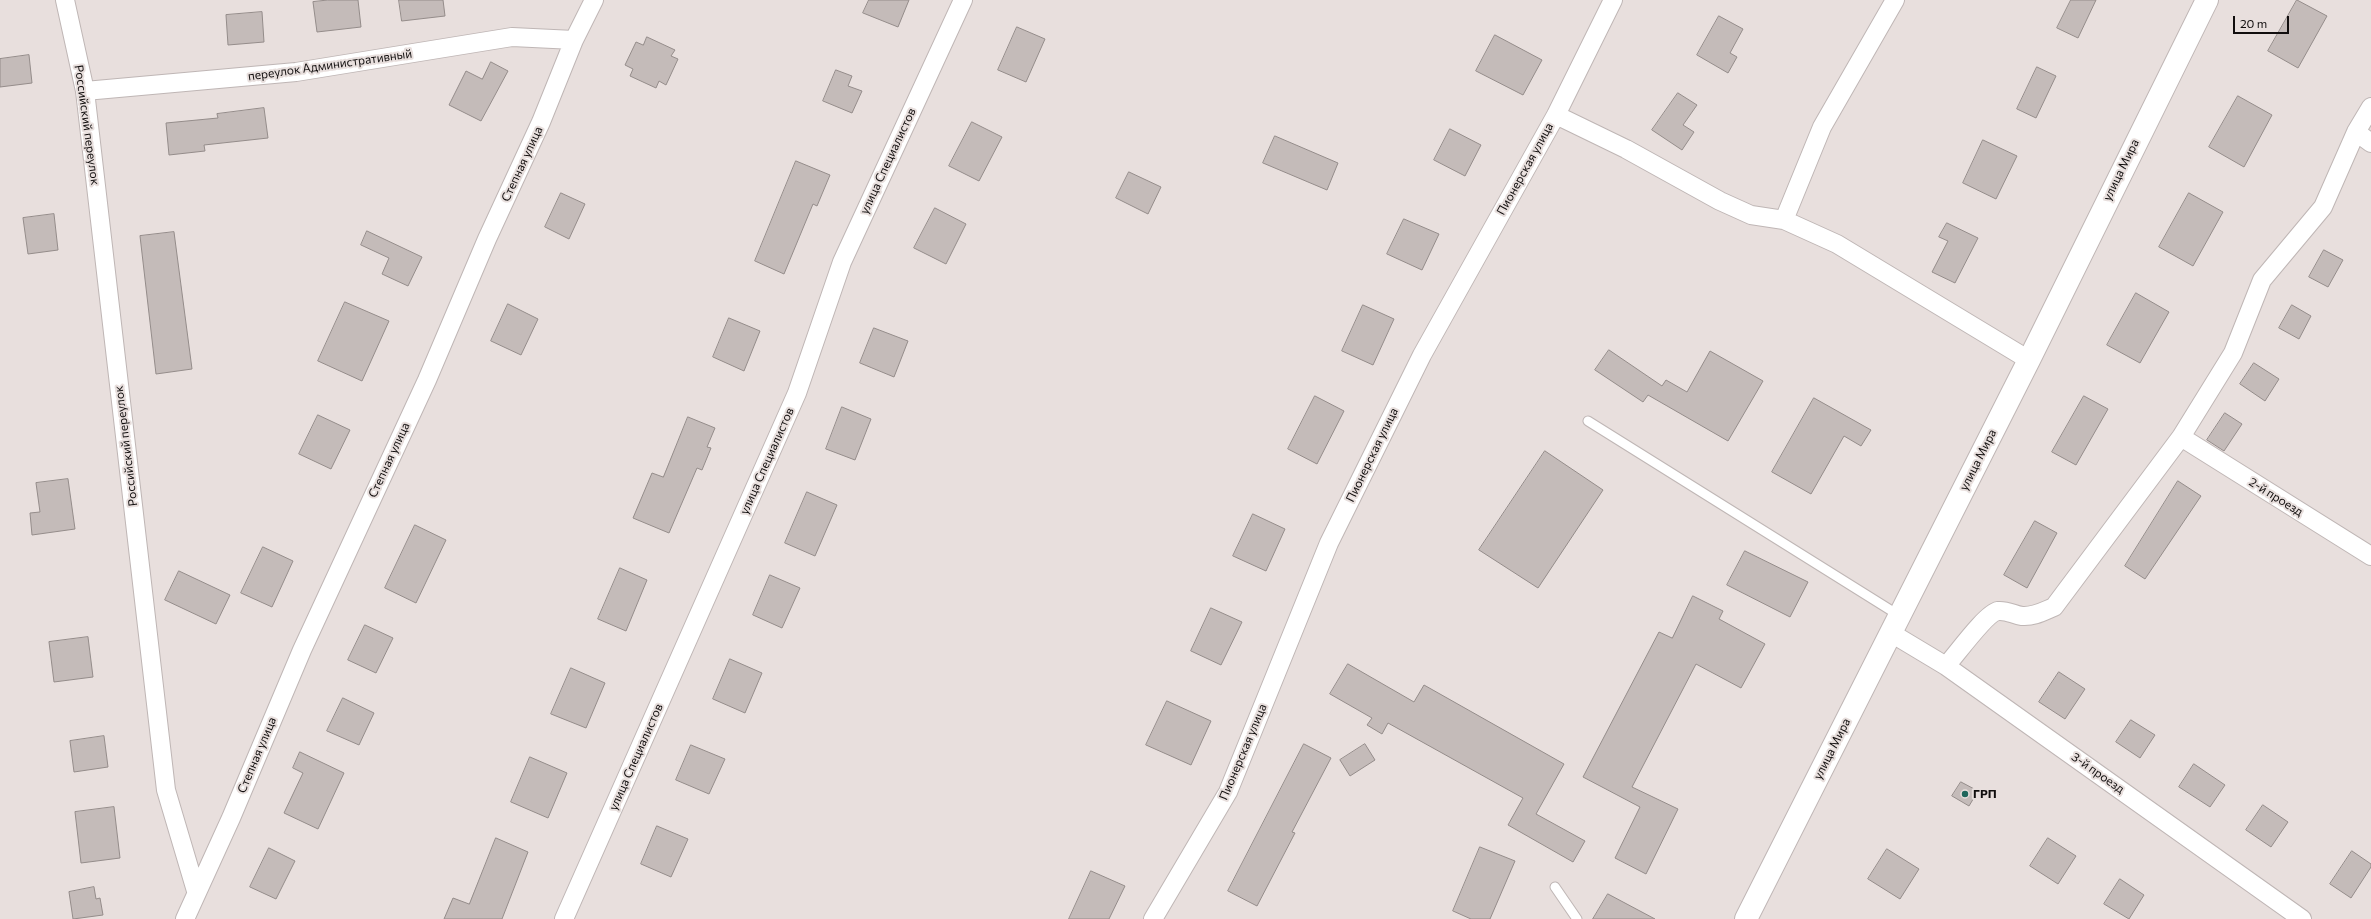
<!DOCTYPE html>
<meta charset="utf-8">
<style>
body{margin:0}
#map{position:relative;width:2371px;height:919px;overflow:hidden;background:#e8dfdd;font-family:Commissioner,sans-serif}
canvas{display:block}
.scale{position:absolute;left:2233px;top:16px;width:56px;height:18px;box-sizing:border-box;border:2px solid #110e0e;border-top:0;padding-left:5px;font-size:12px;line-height:14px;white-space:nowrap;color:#110e0e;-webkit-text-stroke:3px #e8dfdd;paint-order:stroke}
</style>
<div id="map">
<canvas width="2371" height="919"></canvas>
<div class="scale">20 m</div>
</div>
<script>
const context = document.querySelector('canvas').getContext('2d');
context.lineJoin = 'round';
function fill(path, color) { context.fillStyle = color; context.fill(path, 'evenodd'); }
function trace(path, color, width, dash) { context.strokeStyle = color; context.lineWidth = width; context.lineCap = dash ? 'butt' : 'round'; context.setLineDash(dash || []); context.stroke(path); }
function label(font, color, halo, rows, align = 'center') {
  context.font = font + ' Commissioner,sans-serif'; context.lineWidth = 4; context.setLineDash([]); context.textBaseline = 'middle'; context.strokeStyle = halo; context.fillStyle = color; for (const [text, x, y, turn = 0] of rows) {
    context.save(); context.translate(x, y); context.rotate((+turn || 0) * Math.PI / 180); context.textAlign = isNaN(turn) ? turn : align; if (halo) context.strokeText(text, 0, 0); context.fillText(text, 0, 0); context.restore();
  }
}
const building = new Path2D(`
 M328,0H358L361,27L317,32L313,2Z
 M399,0H443L445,16L402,21Z
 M869,0H909L898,27L863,13Z
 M2071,0H2096L2078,38L2057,28Z
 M2297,0L2327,16L2298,68L2268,51Z
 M262,12L264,42L228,45L226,15Z
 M1719,16L1743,29L1730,53L1737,57L1728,73L1697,55Z
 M1017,27L1045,39L1026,82L998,70Z
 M1495,35L1542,60L1523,95L1476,71Z
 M647,37L675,50L671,56L678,59L666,85L659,81L656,88L630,76L633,69L625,65L636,42L643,45Z
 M29,55L32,83L0,87V59Z
 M491,62L508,71L481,121L449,105L466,71L482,79Z
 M2037,67L2056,76L2036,118L2017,109Z
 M836,70L852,76L848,86L862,91L852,113L823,101Z
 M1678,93L1697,105L1683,125L1694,132L1682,150L1652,130Z
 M2238,96L2272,115L2244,167L2209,147Z
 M264,108L268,138L204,145L205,151L169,155L166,123L218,118L217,114Z
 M972,122L1002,137L979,181L949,166Z
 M1450,129L1481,145L1465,176L1434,160Z
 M1275,136L1338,163L1327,190L1263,163Z
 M1983,140L2017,156L1996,199L1963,183Z
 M796,161L830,175L817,206L813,204L784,274L755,261Z
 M1129,172L1161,187L1148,214L1116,198Z
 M561,193L585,204L569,239L545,227Z
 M2189,193L2223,212L2193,266L2159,247Z
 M935,208L966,224L946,264L914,248Z
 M54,214L58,250L28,254L23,218Z
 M1404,219L1439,234L1422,270L1387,254Z
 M1947,223L1978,238L1955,283L1932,272L1948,241L1939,237Z
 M367,231L422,257L408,286L382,274L389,258L361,245Z
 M174,232L192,369L156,374L140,236Z
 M2324,250L2343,260L2328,287L2309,277Z
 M2136,293L2169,312L2140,363L2107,345Z
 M345,302L389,321L362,381L318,361Z
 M508,304L538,319L521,355L491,341Z
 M1363,305L1394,319L1373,365L1342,351Z
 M2292,305L2311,316L2299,339L2279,328Z
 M729,318L760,331L744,371L713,357Z
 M874,328L908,341L894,377L860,363Z
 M1609,350L1662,386L1666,380L1687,392L1710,351L1763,381L1728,441L1648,395L1643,402L1595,370Z
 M2254,363L2279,379L2265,401L2240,384Z
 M1315,396L1344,411L1317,464L1288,449Z
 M2084,396L2108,409L2076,465L2052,452Z
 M1814,398L1871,430L1861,446L1844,436L1811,494L1772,472Z
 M842,407L871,419L855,460L826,449Z
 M2225,413L2242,424L2224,451L2207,440Z
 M318,415L350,430L331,469L299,454Z
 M688,417L715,428L707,447L711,448L702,470L697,468L669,533L633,518L652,473L663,477Z
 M1545,451L1603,490L1538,588L1479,550Z
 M68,479L75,529L32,535L30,513L40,512L36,483Z
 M2178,481L2201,496L2145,579L2125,566Z
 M807,492L837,505L815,556L785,543Z
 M1253,514L1285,529L1266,571L1233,556Z
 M2035,521L2057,533L2027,588L2004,575Z
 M415,525L446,540L416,603L385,588Z
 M263,547L293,561L272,607L241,593Z
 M1745,551L1808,582L1790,617L1727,585Z
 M620,568L647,580L626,631L598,619Z
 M179,571L230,595L216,624L165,600Z
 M770,575L800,588L782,628L753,615Z
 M1693,596L1723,611L1719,619L1765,644L1741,688L1696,664L1632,787L1678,809L1646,874L1615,858L1640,807L1583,777L1659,632L1672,638Z
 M1211,608L1242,622L1221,665L1191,651Z
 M365,625L393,638L376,673L348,660Z
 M88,637L93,677L54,682L49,642Z
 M730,659L762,673L745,713L713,699Z
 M1348,664L1414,702L1424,685L1564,764L1536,814L1585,841L1573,862L1508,825L1523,798L1388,723L1382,734L1367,725L1372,718L1330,694Z
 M571,668L605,683L586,728L551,714Z
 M2059,672L2085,689L2065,719L2039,702Z
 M343,698L374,713L359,745L327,731Z
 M1167,701L1211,721L1191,765L1146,745Z
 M2131,720L2155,735L2140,758L2116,742Z
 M104,736L108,767L74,772L70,741Z
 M1304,744L1331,758L1292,832L1295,833L1257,906L1228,891Z
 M1365,744L1375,760L1350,776L1340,760Z
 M691,745L725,759L709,794L676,780Z
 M300,752L344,773L318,829L284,813L303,773L293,768Z
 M530,757L567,773L548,818L511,802Z
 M2194,764L2225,785L2210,807L2179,787Z
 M1961,782L1978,791L1969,806L1952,796Z
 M2263,805L2288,822L2271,847L2246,830Z
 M114,807L120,858L81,863L75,812Z
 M657,826L688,839L671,877L641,864Z
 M496,838L528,852L502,919H444L453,898L469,904Z
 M2048,838L2076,856L2058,884L2030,866Z
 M1480,847L1515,861L1490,919H1471L1453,911Z
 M269,848L295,861L276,899L250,887Z
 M1887,849L1919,869L1900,899L1868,879Z
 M2352,851L2371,864V867L2351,898L2330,884Z
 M1091,871L1125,886L1109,919H1069Z
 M2120,879L2144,895L2129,919L2104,904Z
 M94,887L96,899L100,898L103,915L73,919L69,892Z
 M1608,894L1655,919H1593Z`);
const service = new Path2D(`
 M1588,421L1900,616
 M1555,887L1577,919`);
const minor = new Path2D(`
 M65,0L85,91L166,790L196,891
 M85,91L296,72L512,37L574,40
 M1556,115L1626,149L1720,201L1751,215L1784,220L1837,244L2029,360
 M2356,132L2371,143
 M1784,220L1822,127L1895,0
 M2181,437L2371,556
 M1891,633L1946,666L2302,919
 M1946,666C1956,655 1986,613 1998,611C2007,610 2014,615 2022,616C2034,617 2044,611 2054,607L2181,437L2233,353L2262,280L2323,207L2356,132L2371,107
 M185,919L231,818L302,650L427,380L487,239L541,122L574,40L594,0
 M564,919L797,393L842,262L963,0
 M1153,919L1228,792L1329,543L1422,355L1556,115L1613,0`);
const primary = new Path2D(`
 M1746,919L2029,360L2207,0`);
const markers = [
 [1965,794,4,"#1e665b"]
];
const streetNames = [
 ["переулок Административный",330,65,-8],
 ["Российский переулок",87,125,82],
 ["улица Специалистов",888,161,-65],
 ["Степная улица",522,164,-65],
 ["Пионерская улица",1525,169,-61],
 ["улица Мира",2121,170,-64],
 ["Российский переулок",126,446,-97],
 ["Пионерская улица",1372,455,-64],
 ["Степная улица",389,460,-65],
 ["улица Мира",1978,460,-63],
 ["улица Специалистов",767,461,-66],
 ["2-й проезд",2276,497,32],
 ["улица Мира",1832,749,-63],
 ["Пионерская улица",1243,752,-67],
 ["Степная улица",257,755,-67],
 ["улица Специалистов",636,757,-66],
 ["3-й проезд",2098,773,35]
];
const poiNames = [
 ["ГРП",1973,794]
];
fill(building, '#c4bbb9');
trace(building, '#948c8a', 1);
trace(service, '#bfb6b5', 11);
trace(minor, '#bfb6b5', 20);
trace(primary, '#bfb6b5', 24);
trace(service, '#fff', 9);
trace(minor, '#fff', 18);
trace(primary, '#fff', 22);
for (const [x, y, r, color] of markers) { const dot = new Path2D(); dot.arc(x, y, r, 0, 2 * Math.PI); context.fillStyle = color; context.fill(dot); trace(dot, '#e8dfdd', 1.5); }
label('12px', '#110e0e', '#e8dfdd', streetNames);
label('bold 12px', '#110e0e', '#e8dfdd', poiNames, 'left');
</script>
